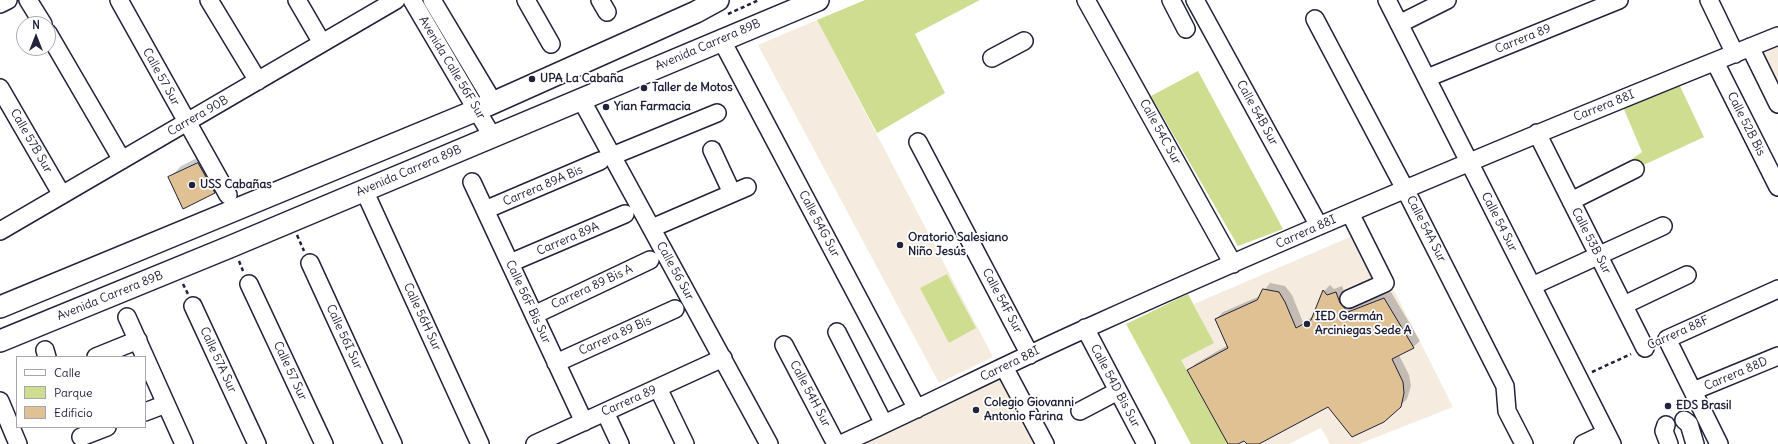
<!DOCTYPE html>
<meta charset="utf-8">
<style>
body{margin:0}
#map{position:relative;width:1778px;height:444px;overflow:hidden;background:#fff;font-family:Delius,sans-serif}
canvas{display:block}
.legend{position:absolute;left:16px;top:356px;width:130px;height:72px;box-sizing:border-box;background:#fff;border:1px solid #a7a7b1;margin:0;padding:5px 7px;list-style:none;font-size:12px;color:#22223b}
.legend li{display:flex;align-items:center;gap:8px;height:20px}
.legend b{width:20px;border:1px solid #a7a7b1}
.north{position:absolute;left:16px;top:16px;width:40px;height:40px;box-sizing:border-box;background:#fff;border:1px solid #a7a7b1;border-radius:50%;rotate:0deg;font-size:11px;font-weight:700;line-height:16px;text-align:center;color:#22223b}
.north::after{content:'';display:block;margin:auto;width:14px;height:18px;background:#22223b;clip-path:polygon(50% 0,100% 100%,50% 72%,0 100%)}
</style>
<div id="map">
<canvas width="1778" height="444"></canvas>
<ul class="legend">
<li><b style="height:5px;background:#fff"></b>Calle</li>
<li><b style="height:11px;background:#cfdd90"></b>Parque</li>
<li><b style="height:11px;background:#dfc193"></b>Edificio</li>
</ul>
<div class="north">N</div>
</div>
<script>
const context = document.querySelector('canvas').getContext('2d');
context.lineJoin = 'round';
function fill(path, color) { context.fillStyle = color; context.fill(path, 'evenodd'); }
function trace(path, color, width, dash) { context.strokeStyle = color; context.lineWidth = width; context.lineCap = dash ? 'butt' : 'round'; context.setLineDash(dash || []); context.stroke(path); }
function label(font, color, halo, rows, align = 'center') {
  context.font = font + ' Delius,sans-serif'; context.lineWidth = 3.5; context.setLineDash([]); context.textBaseline = 'middle'; context.strokeStyle = halo; context.fillStyle = color; for (const [text, x, y, turn = 0] of rows) {
    context.save(); context.translate(x, y); context.rotate((+turn || 0) * Math.PI / 180); context.textAlign = isNaN(turn) ? turn : align; if (halo) context.strokeText(text, 0, 0); context.fillText(text, 0, 0); context.restore();
  }
}
const built = new Path2D(`
 M817,20L993,357L939,383L758,45Z
 M1778,44V86L1761,51Z
 M1364,231L1453,407L1359,444H1330L1321,428L1289,444H1191L1153,374L1213,343L1194,304Z
 M1003,375L1040,444H858Z`);
const green = new Path2D(`
 M865,0H980L915,34L945,93L877,133L817,20Z
 M1198,71L1283,229L1238,246L1151,96Z
 M1680,86L1704,137L1635,169L1632,159L1642,152L1623,107Z
 M947,274L976,328L949,343L920,288Z
 M1188,294L1214,343L1181,360L1228,444H1191L1126,324Z`);
const shadow = new Path2D(`
 M211,151L227,180L215,192L184,207L169,178L181,166Z
 M1270,283L1285,286L1292,295L1303,322L1314,316L1324,291L1330,285L1334,289L1342,286L1346,297L1355,306L1391,292L1420,341L1413,347L1399,355L1409,375L1411,386L1407,399L1400,406H1328L1257,444H1248L1245,439L1236,444H1230L1189,371L1195,364L1228,345L1216,319L1223,312L1260,296Z`);
const building = new Path2D(`
 M198,163L215,193L183,209L168,177Z
 M1263,289L1279,292L1285,302L1296,328L1311,320L1323,290L1327,295L1336,292L1340,303L1348,312L1384,298L1414,348L1392,359L1403,382L1404,393L1401,407L1384,422L1352,437L1328,407L1259,444H1247L1244,441L1238,444H1228L1187,370L1228,348L1215,319L1257,300Z`);
const path = new Path2D(`
 M728,14L759,0
 M297,235L304,251
 M239,261L243,271
 M183,284L188,294
 M1592,372L1631,354`);
const minor = new Path2D(`
 M28,0L43,24
 M119,0L228,195
 M209,0L258,81
 M297,0L322,43
 M412,0L492,136
 M432,0L493,102
 M526,0L551,44
 M600,0L607,12
 M1086,0L1233,264
 M1171,0L1186,29
 M1195,0L1319,226
 M1387,0L1612,444
 M1709,0L1735,54
 M0,4L8,0
 M1315,19L1405,189L1505,386L1507,411L1524,444
 M1399,24L1447,0
 M48,33L122,160
 M721,39L917,409
 M1750,47L1778,104
 M992,58L1024,41
 M1715,62L1778,187
 M1427,78L1619,0
 M0,88L62,195
 M581,99L769,444
 M1537,133L1645,348
 M918,142L1030,355
 M712,150L732,193
 M612,156L717,113
 M472,182L584,422
 M364,190L480,444
 M1571,201L1635,169
 M485,210L600,161
 M652,228L747,187
 M0,231L396,0
 M310,263L393,444
 M510,263L625,214
 M249,284L324,444
 M1532,286L1663,226
 M1349,299L1385,283L1350,213
 M1624,305L1687,275
 M193,306L257,444
 M534,315L650,260
 M127,317L184,444
 M1085,328L1146,444
 M837,332L884,424
 M784,345L836,444
 M45,350L47,357
 M96,357L138,340
 M556,363L675,309
 M1004,367L1045,444
 M658,388L685,444
 M1693,391L1778,356
 M0,401L18,444
 M1080,411L1118,391
 M145,412L166,404
 M605,412L620,444
 M1684,420L1689,424L1695,444
 M1666,425L1664,431L1669,444
 M81,437L107,427
 M535,444L723,358
 M841,444C923,407 1004,365 1087,328C1315,225 1546,129 1778,36
 M1583,444L1606,433
 M1719,444L1667,339L1778,289`);
const major = new Path2D(`
 M0,307L477,110L696,12L718,0
 M0,341L232,246L818,0`);
const markers = [
 [532,79,4,"#22223b"],
 [644,88,4,"#22223b"],
 [606,107,4,"#22223b"],
 [192,185,4,"#22223b"],
 [900,245,4,"#22223b"],
 [1307,324,4,"#22223b"],
 [1668,406,4,"#22223b"],
 [976,410,4,"#22223b"]
];
const streetNames = [
 ["Carrera 89",1523,39,-22],
 ["Avenida Carrera 89B",708,45,-23],
 ["Avenida Calle 56F Sur",452,68,59],
 ["Calle 57 Sur",161,77,61],
 ["Carrera 88I",1604,106,-22],
 ["Calle 54B Sur",1257,113,61],
 ["Carrera 90B",198,116,-30],
 ["Calle 52B Bis",1746,124,63],
 ["Calle 54C Sur",1160,132,61],
 ["Calle 57B Sur",31,141,60],
 ["Avenida Carrera 89B",409,171,-23],
 ["Carrera 89A Bis",543,186,-23],
 ["Calle 54 Sur",1499,222,63],
 ["Calle 54G Sur",819,224,62],
 ["Calle 54A Sur",1426,229,63],
 ["Carrera 88I",1306,232,-24],
 ["Carrera 89A",568,239,-23],
 ["Calle 53B Sur",1591,241,63],
 ["Calle 56 Sur",675,271,61],
 ["Carrera 89 Bis A",592,287,-25],
 ["Avenida Carrera 89B",110,296,-22],
 ["Calle 54F Sur",1002,301,62],
 ["Calle 56F Bis Sur",528,302,65],
 ["Calle 56H Sur",422,317,65],
 ["Carrera 88F",1678,333,-24],
 ["Carrera 89 Bis",615,336,-24],
 ["Calle 56I Sur",344,337,65],
 ["Calle 57A Sur",218,360,65],
 ["Carrera 88I",1010,364,-26],
 ["Calle 57 Sur",290,371,65],
 ["Carrera 88D",1736,374,-23],
 ["Calle 54D Bis Sur",1115,386,62],
 ["Calle 54H Sur",810,394,62],
 ["Carrera 89",629,401,-24]
];
const poiNames = [
 ["UPA La Cabaña",540,79],
 ["Taller de Motos",652,88],
 ["Yian Farmacia",614,107],
 ["USS Cabañas",200,185],
 ["Oratorio Salesiano",908,238],
 ["Niño Jesús",908,252],
 ["IED Germán",1315,317],
 ["Arciniegas Sede A",1315,331],
 ["Colegio Giovanni",984,403],
 ["Antonio Farina",984,417],
 ["EDS Brasil",1676,406]
];
fill(built, '#f5ecdf');
fill(green, '#cfdd90');
fill(shadow, '#0003');
fill(building, '#dfc193');
trace(building, '#22223b', 1);
trace(minor, '#22223b', 20);
trace(major, '#22223b', 24);
trace(path, '#22223b', 2.5, [4, 3]);
trace(minor, '#fff', 17);
trace(major, '#fff', 21);
for (const [x, y, r, color] of markers) { const dot = new Path2D(); dot.arc(x, y, r, 0, 2 * Math.PI); context.fillStyle = color; context.fill(dot); trace(dot, '#fff', 1.5); }
label('12px', '#22223b', '#fff', streetNames);
label('bold 12px', '#22223b', '#fff', poiNames, 'left');
</script>
